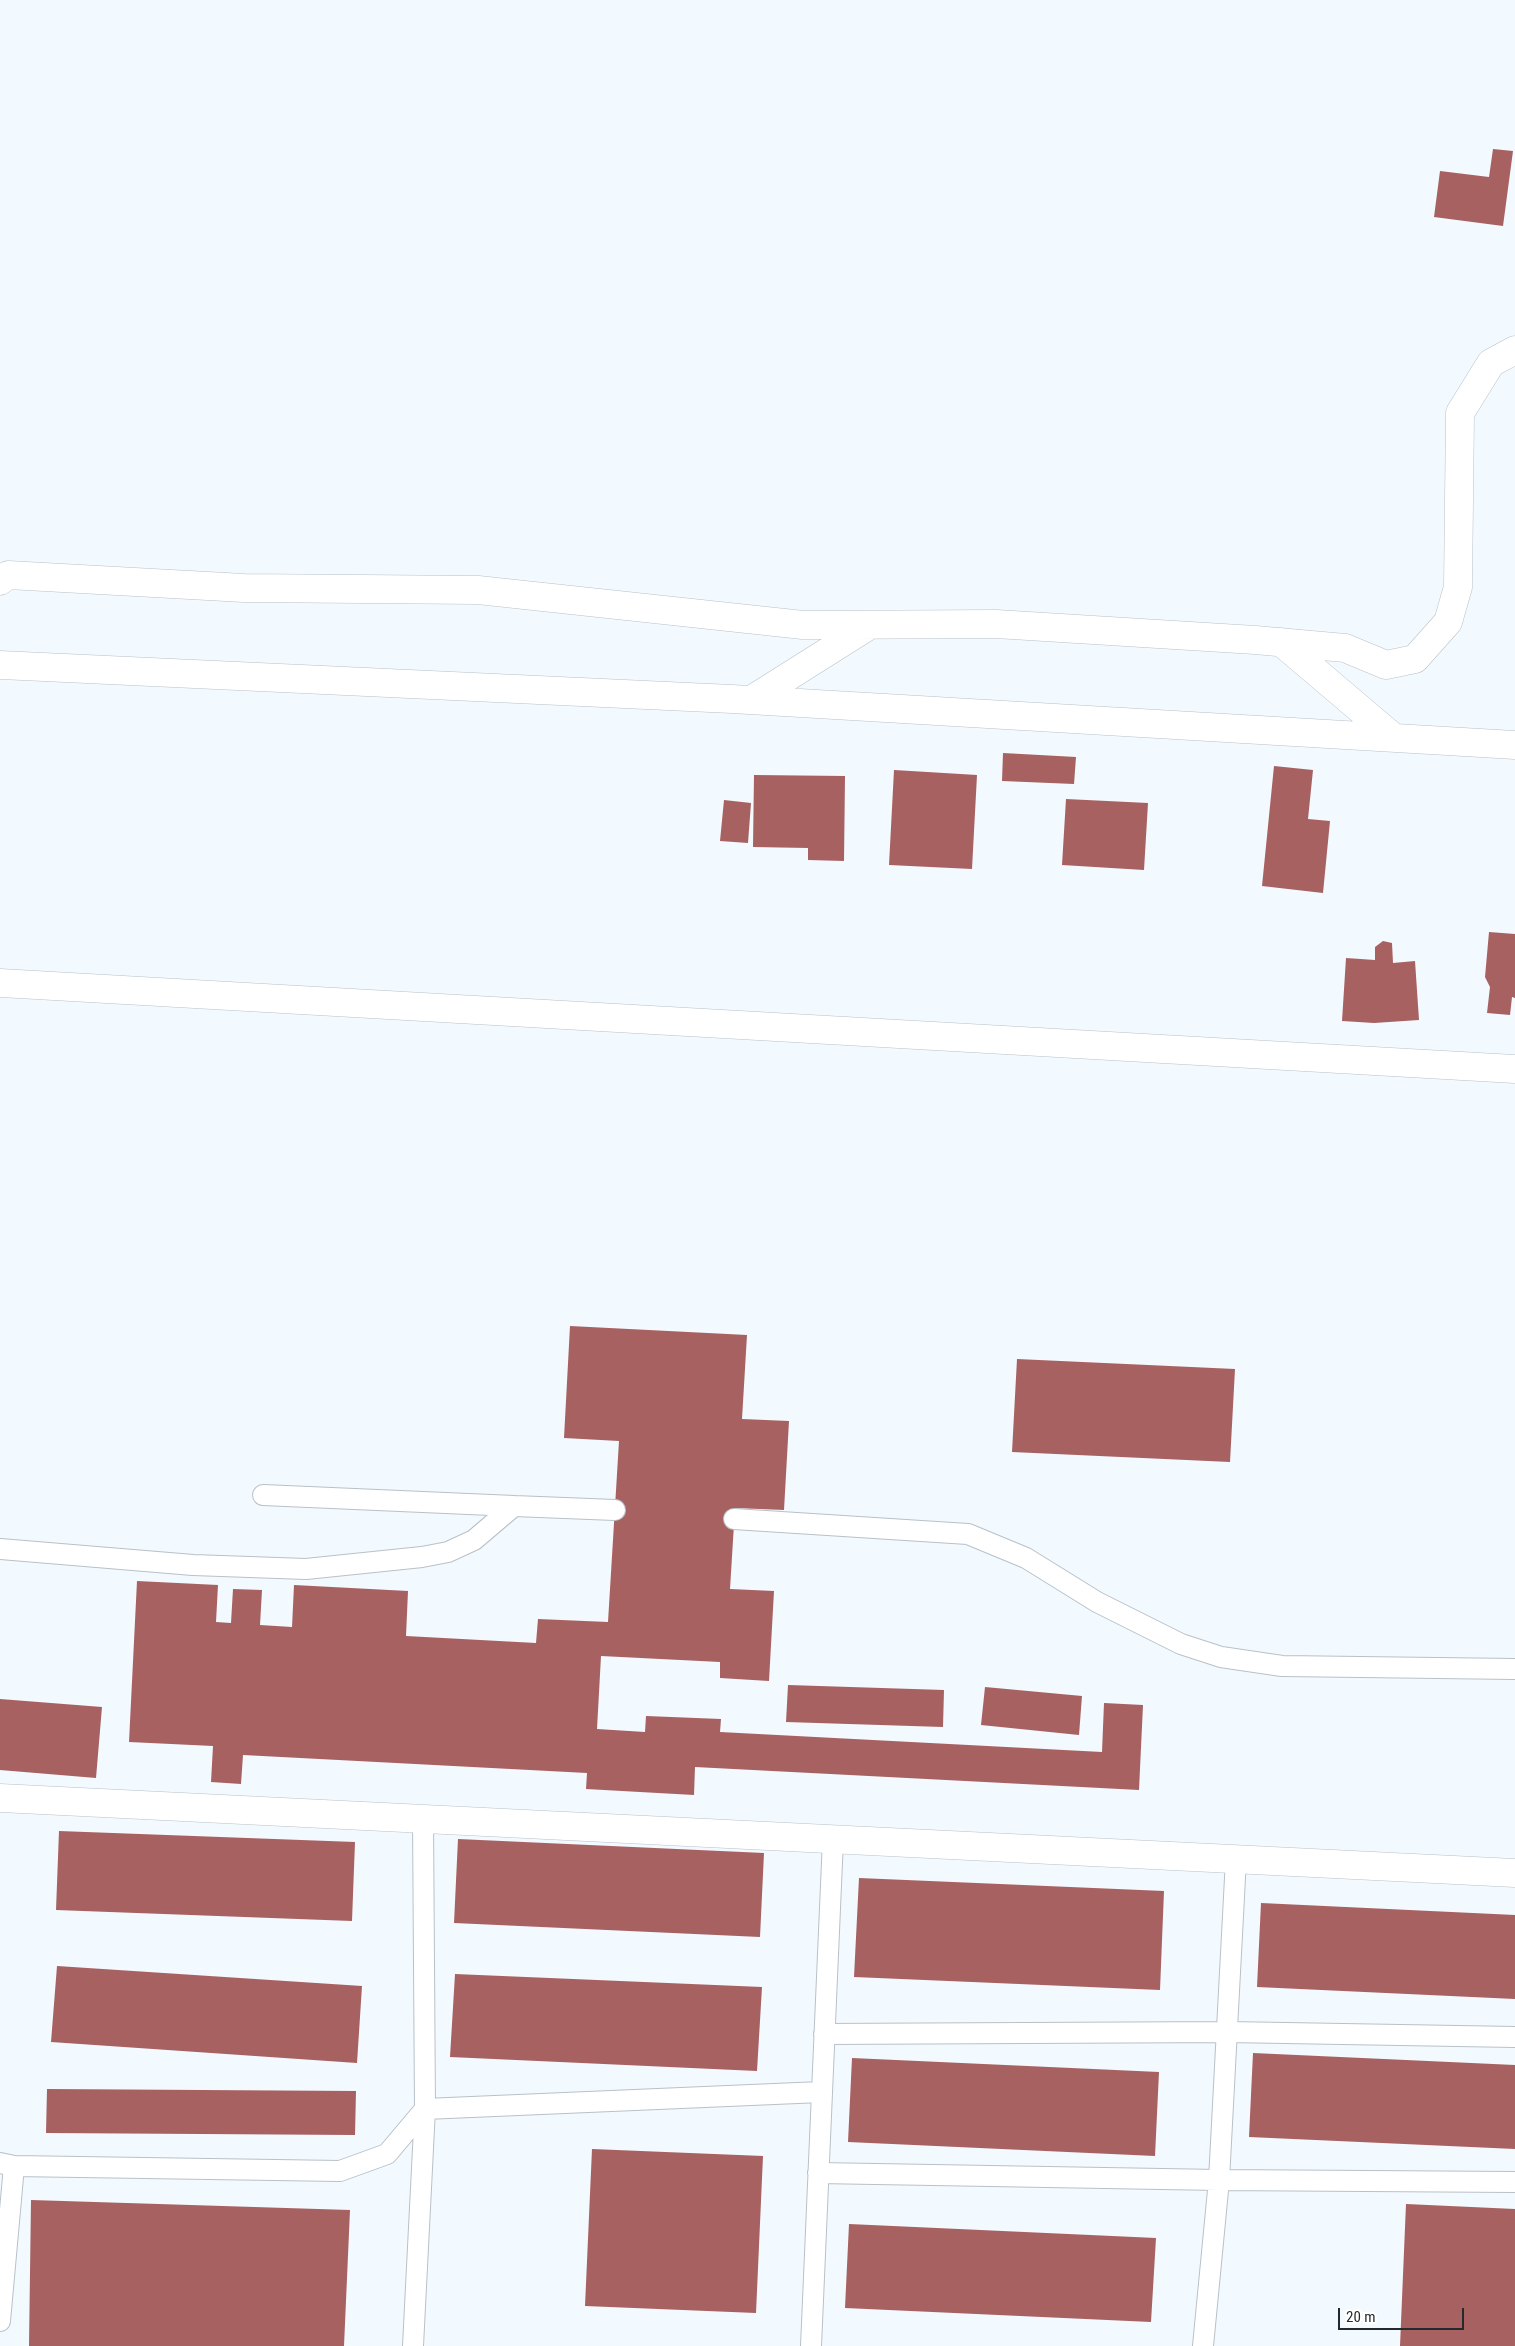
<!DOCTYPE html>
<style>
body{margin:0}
#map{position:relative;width:1515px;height:2346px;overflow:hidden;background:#f2f9ff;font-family:"Roboto Condensed",sans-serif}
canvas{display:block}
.scale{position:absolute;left:1338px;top:2308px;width:126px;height:22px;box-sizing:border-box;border:2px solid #26292c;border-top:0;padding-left:6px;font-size:15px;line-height:18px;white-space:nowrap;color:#26292c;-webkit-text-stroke:4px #fff;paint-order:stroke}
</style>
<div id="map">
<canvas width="1515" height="2346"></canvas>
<div class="scale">20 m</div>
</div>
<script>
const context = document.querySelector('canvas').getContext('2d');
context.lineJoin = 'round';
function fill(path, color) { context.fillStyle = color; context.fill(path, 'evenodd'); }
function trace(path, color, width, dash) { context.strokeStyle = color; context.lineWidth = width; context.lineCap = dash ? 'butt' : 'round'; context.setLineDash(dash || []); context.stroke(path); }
const building = new Path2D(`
 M1493,149L1513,151L1503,226L1434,217L1440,171L1489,177Z
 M1003,753L1076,757L1074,784L1002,781Z
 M1274,766L1313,770L1308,819L1330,821L1323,893L1262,886Z
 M894,770L977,775L972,869L889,865Z
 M754,775L845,776L844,861L808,860V848L753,847Z
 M1066,799L1148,803L1144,870L1062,865Z
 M724,800L751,803L748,843L720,841Z
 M1489,932L1515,934V998L1512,997L1510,1015L1487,1013L1490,987L1485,977Z
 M1383,941L1392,943L1393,963L1415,961L1419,1020L1374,1023L1342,1021L1346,958L1375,960V947Z
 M570,1326L747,1335L742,1419L789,1421L784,1510L735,1508L730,1589L774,1591L769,1681L720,1678V1662L601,1656L597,1729L645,1732L646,1716L721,1719L720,1732L1102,1752L1104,1703L1143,1705L1139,1790L695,1767L694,1795L586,1789L587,1773L243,1755L241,1784L211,1782L213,1746L129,1742L137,1581L218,1585L216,1622L231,1623L233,1589L262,1590L260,1625L292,1627L294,1585L408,1591L406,1636L536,1643L538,1619L608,1622L619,1441L564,1438Z
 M1017,1359L1235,1369L1230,1462L1012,1452Z
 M788,1685L944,1690L943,1727L786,1722Z
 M985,1687L1082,1696L1079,1735L981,1725Z
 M0,1699L102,1707L96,1778L0,1770Z
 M59,1831L355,1842L352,1921L56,1910Z
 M458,1839L764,1853L760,1937L454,1923Z
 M859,1878L1164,1891L1160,1990L854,1977Z
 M1261,1903L1515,1915V1999L1257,1987Z
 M57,1966L362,1986L357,2063L51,2042Z
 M455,1974L762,1987L757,2071L450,2057Z
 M1253,2053L1515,2065V2149L1249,2137Z
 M852,2058L1159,2072L1155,2156L848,2142Z
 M47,2089L356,2091L355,2135L46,2133Z
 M592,2149L763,2156L756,2313L585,2306Z
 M31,2200L350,2210L344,2346H29Z
 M1406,2204L1515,2209V2346H1400Z
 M849,2224L1156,2238L1151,2322L845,2308Z`);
const service = new Path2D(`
 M263,1495L514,1506
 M734,1519L968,1534L1026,1558L1097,1602L1181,1644L1221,1657L1282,1666L1515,1669
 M0,1549L193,1565L306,1569L422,1557L448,1552L474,1540L514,1506L615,1510
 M824,2034L1228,2032L1515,2037
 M0,2163L14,2166L340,2171L387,2154L425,2109L821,2092
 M818,2173L1219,2180L1515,2182
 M0,2321L14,2166
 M413,2346L425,2109L423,1819
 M811,2346L833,1839
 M1203,2346L1219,2180L1236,1859`);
const minor = new Path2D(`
 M0,581L8,575L244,588L478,590L803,625L996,624L1255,640L1345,648L1386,665L1415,659L1448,622L1458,587L1460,413L1491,363L1515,350
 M1281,642L1393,737
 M0,665L732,699L1515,745
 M751,700L870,625
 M0,983L1515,1069
 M0,1798L1515,1873`);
fill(building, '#a76161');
trace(service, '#b9c1c8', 22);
trace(minor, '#b9c1c8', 29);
trace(service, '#fff', 20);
trace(minor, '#fff', 28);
</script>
